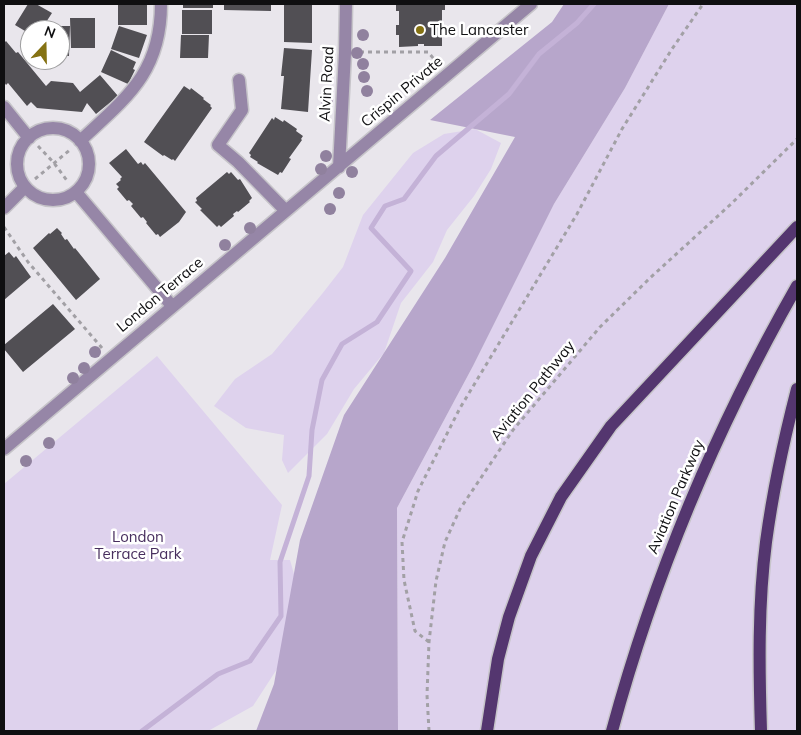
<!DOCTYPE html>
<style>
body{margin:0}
#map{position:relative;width:801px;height:735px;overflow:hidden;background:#e9e6ec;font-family:Mulish,sans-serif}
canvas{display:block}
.frame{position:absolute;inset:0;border:5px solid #0f0f11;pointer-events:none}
.north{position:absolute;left:20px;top:20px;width:50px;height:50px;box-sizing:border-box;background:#fff;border:1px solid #9f9fa0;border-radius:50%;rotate:21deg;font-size:14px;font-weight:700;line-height:20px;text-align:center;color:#0f0f11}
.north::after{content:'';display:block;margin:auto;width:18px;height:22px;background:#857213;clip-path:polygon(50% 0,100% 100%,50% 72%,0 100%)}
</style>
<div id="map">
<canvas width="801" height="735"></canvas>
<div class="frame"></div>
<div class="north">N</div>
</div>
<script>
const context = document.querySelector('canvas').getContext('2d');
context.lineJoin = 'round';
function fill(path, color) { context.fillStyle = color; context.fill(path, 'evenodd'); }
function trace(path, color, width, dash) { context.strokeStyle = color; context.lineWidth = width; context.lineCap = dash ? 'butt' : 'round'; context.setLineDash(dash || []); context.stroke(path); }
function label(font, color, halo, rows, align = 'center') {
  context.font = font + ' Mulish,sans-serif'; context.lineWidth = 5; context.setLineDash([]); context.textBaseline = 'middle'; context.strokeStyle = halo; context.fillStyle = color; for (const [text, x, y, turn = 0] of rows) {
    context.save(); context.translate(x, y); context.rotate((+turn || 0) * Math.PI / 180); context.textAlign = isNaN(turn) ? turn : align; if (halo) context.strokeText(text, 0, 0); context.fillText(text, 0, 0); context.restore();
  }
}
const green = new Path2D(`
 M669,4H797V731H398L397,508L473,366L554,204L625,88Z
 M475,129L501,143L491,169L474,196L447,230L433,262L401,303L384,353L354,389L327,434L288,473L282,460L284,435L246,428L214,406L235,379L272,354L322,294L343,267L363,215L413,153L444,134Z
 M157,356L282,505L270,560H290L300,595L299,635L253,706L208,731H4V484Z`);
const forest = new Path2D(`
 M564,4H669L625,88L554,204L473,366L397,508L398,731H256L274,684L300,540L344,415L445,258L515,137L430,120L552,22Z`);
const stream = new Path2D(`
 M142,731L218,674L250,661L281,616L280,562L309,476L312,430L322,380L342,344L377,322L411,271L371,228L385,206L404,199L436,156L509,94L539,54L577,23L594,4`);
const building = new Path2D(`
 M28,4H36L52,13L41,30H30V34L15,25Z
 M118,4H147V25H118Z
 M183,4H213V8H183Z
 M224,4H271V11L224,10Z
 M284,4H312V43L284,42Z
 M396,4H445V10H442V25H445V35H442V46H424V44H418V46L399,47V35H396V25H399V11H396Z
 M182,10H212V34H182Z
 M70,18H95V48H71Z
 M47,26H70L69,56H60V30H47Z
 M119,26L147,35L139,58L111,49Z
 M181,35H209L208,58H180Z
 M6,41L16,53L18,52L46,86L51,81L73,83L80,92L100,75L118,96L96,114L87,103L82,112L37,108L31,102L27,106L8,83L6,85L4,82V43Z
 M284,48L312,50L308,112L281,109L284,76H281Z
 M111,50L136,62L133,69L135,70L128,84L101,72Z
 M184,86L190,90L191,88L204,98L203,99L211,105L210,106L212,108L175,161L173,159L172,160L164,155L163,156L144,142Z
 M275,117L283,122L284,120L297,129L296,131L303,136L301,139L302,140L289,158L291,159L282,173L280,172L278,175L257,163L258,162L250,157L251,155L249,153L272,118L274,120Z
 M126,149L138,164L141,162L143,165L145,163L186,212L179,222L160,237L158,234L156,235L146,223L147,222L143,217L141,218L131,206L133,204L129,200L127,201L117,189L119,187L116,184L121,180L120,179L122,177L109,163Z
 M227,172L229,174L231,172L238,180L240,179L252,198L249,201L250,202L238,212L237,211L233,214L234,216L221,227L219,225L217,227L200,210L202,209L195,202L197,201L196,198Z
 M57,228L62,233L61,234L65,240L67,239L74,249L75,248L100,279L76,300L33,248L49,233L50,234Z
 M9,252L14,258L16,256L31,277L4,300V256Z
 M53,304L75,329L23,372L4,349V345Z`);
const path = new Path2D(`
 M360,52H428L439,65
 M38,146L54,163L68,182
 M35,179L71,149
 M4,227L28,262L102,348
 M429,642L415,631L404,580L402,542L418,491L460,408L577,214L622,129L672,49L703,4
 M429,731L427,695L429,642L436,581L445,542L460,509L513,430L600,327L650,278L731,204L797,139`);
const minor = new Path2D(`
 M239,80L242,110L218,145L238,162L286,211
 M4,107L29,138
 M17 164a36 36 0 1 1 72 0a36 36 0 1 1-72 0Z
 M80,141C126,98 161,73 161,4
 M339,167L345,53L346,4
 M76,192L172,306
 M4,208L25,187
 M4,449L531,4`);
const major = new Path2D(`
 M487,731L498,659L509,617L531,556L561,497L611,426L797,227
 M612,731C654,576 717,426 797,286
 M761,731C759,668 758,604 766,542C773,490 784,439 797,389`);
const trees = [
 [363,35],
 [357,53],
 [363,64],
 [364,77],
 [367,91],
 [327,102],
 [326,156],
 [321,169],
 [352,172],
 [339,193],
 [330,209],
 [250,228],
 [225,245],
 [95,352],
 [84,368],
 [73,378],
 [49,443],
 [26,461]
];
const markers = [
 [420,30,5,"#857213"]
];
const poiNames = [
 ["The Lancaster",430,30]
];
const streetNames = [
 ["Alvin Road",327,84,-87],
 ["Crispin Private",402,92,-40],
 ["London Terrace",160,295,-40],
 ["Aviation Pathway",533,391,-51],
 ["Aviation Parkway",676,497,-67]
];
const parkNames = [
 ["London",138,537],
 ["Terrace Park",138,554]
];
fill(green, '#ded2ed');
fill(forest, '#b7a6cb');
trace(stream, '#c4b2d7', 5);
fill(building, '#514f54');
trace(minor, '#c6c4c9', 15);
trace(major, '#c6c4c9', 15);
trace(path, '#a2a0a5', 3, [4, 4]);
trace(minor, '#9686a7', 12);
trace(major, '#54366f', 12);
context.fillStyle = '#90819e';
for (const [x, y] of trees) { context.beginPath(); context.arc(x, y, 6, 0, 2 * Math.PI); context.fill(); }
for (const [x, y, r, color] of markers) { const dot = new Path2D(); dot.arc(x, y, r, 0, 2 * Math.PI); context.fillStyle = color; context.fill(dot); trace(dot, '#fff', 2); }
label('15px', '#0f0f11', '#fff', poiNames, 'left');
label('15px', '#0f0f11', '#fff', streetNames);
label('15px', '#472e5e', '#fff', parkNames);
</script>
